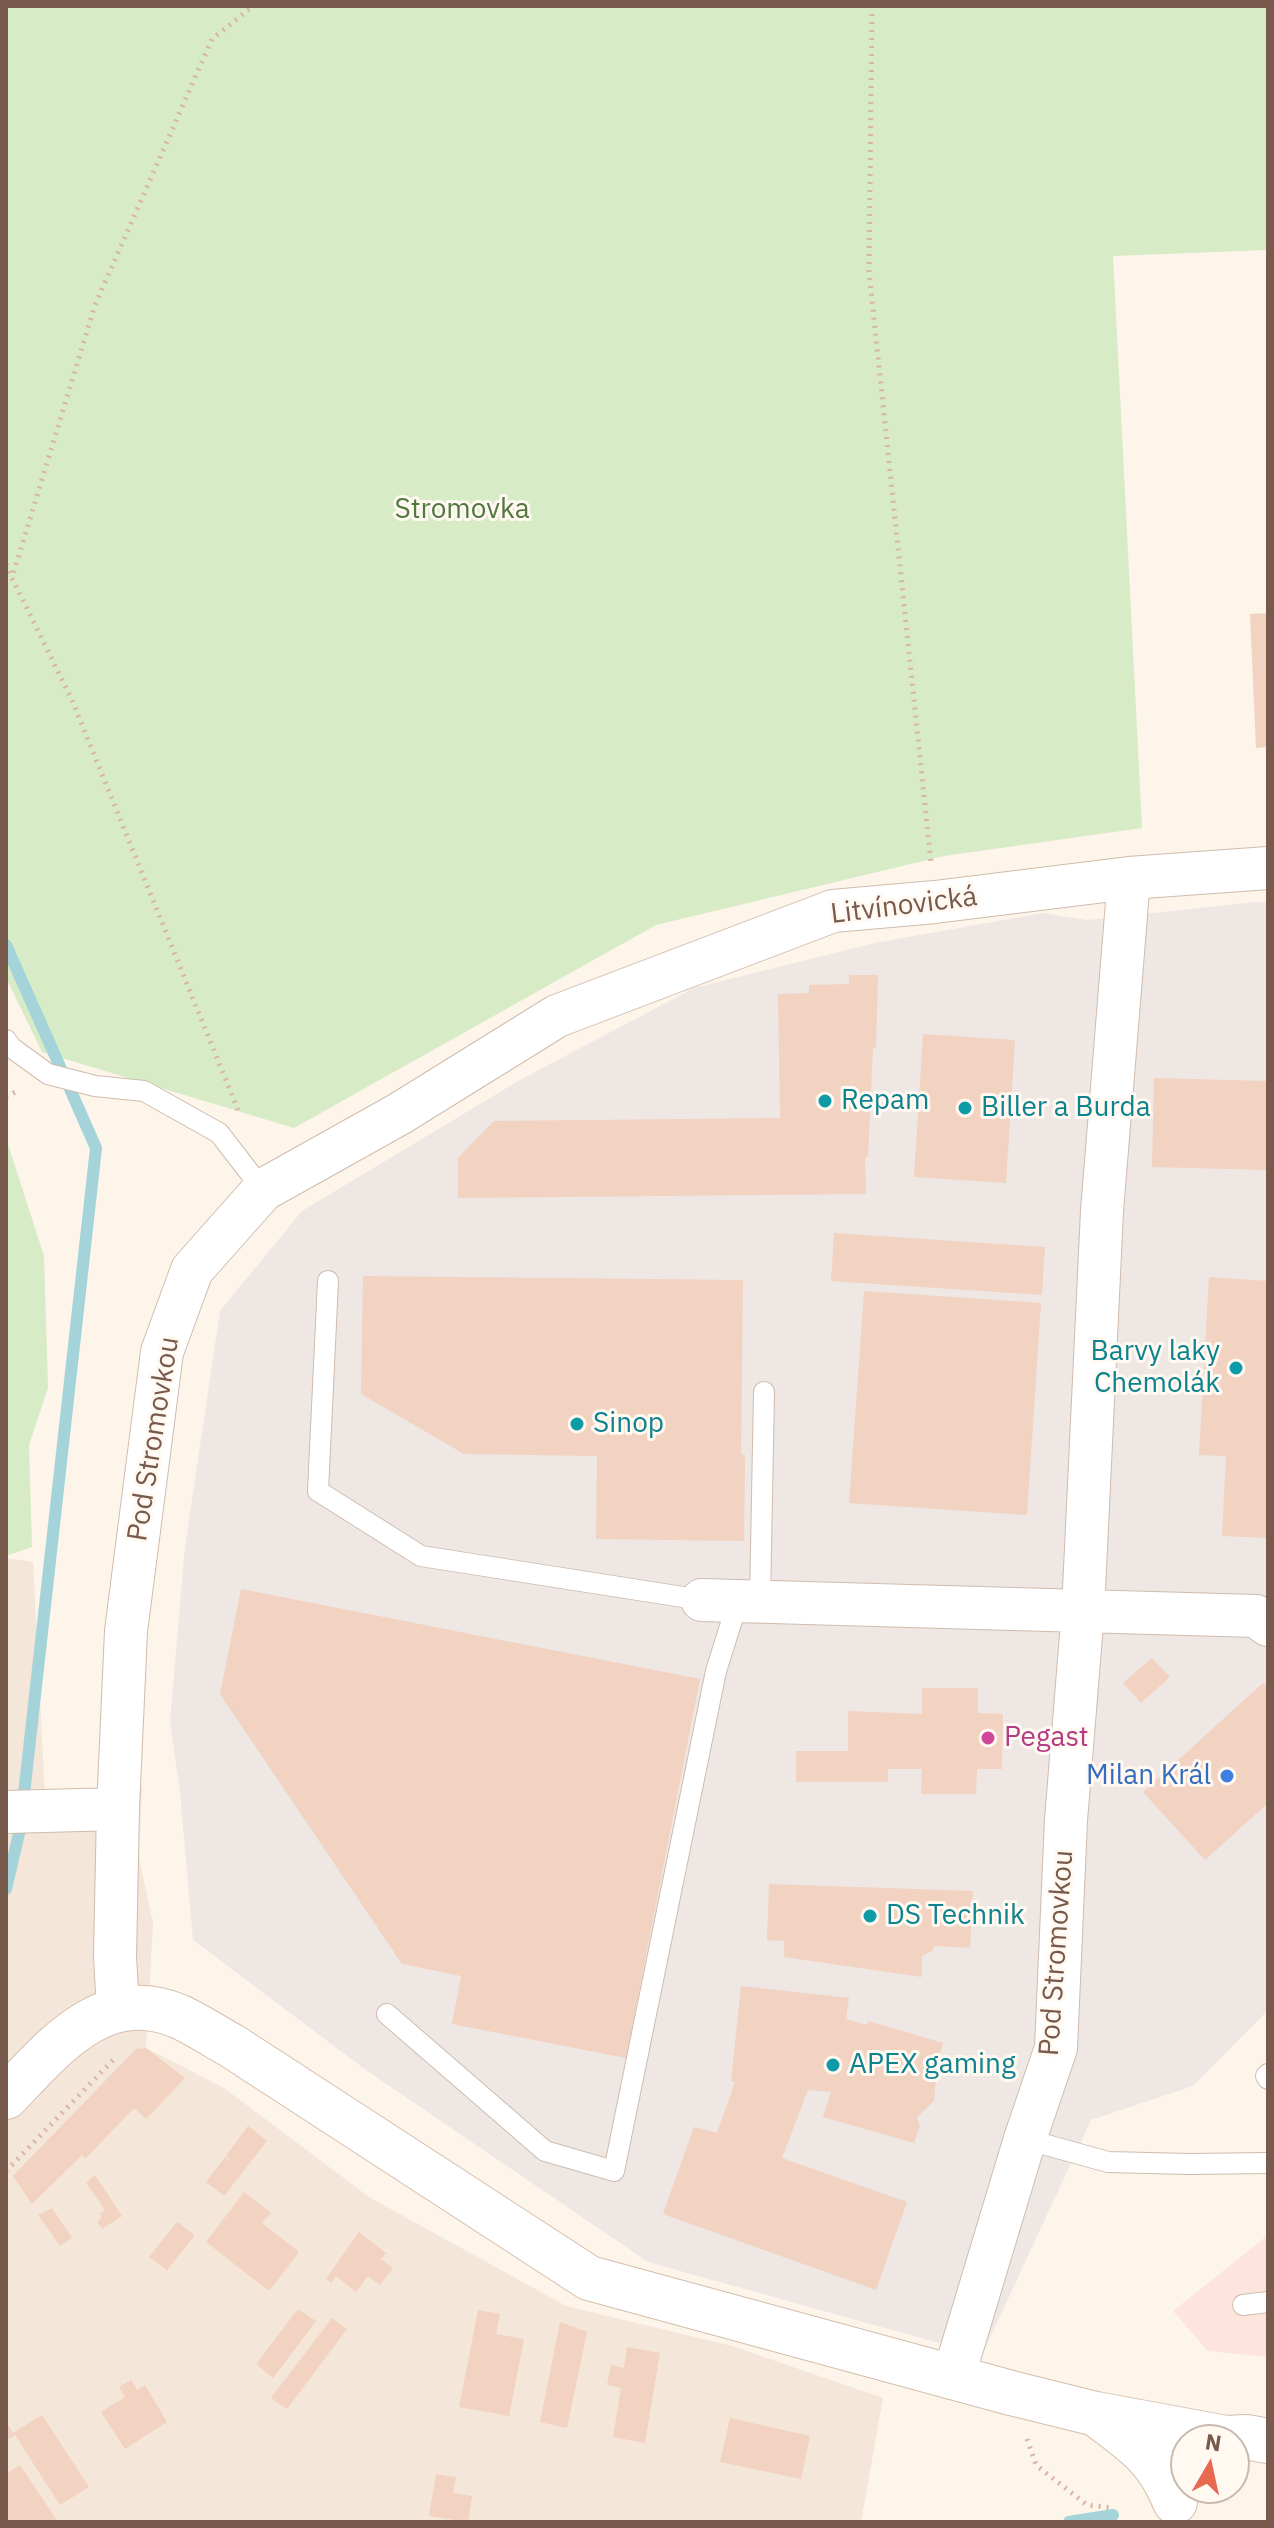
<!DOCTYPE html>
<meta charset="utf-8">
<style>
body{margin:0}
#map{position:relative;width:1274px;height:2528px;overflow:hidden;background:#fdf4ea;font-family:"IBM Plex Sans",sans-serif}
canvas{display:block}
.frame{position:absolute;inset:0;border:8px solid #785a4c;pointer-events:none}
.north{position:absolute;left:1170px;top:2424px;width:80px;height:80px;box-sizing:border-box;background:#fff9f1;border:2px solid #c9b9af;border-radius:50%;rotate:9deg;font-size:22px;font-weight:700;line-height:32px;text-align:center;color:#785a4c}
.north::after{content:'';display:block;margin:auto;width:28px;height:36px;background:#e66950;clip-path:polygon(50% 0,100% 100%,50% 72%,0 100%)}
</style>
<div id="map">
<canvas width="1274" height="2528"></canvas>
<div class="frame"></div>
<div class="north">N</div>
</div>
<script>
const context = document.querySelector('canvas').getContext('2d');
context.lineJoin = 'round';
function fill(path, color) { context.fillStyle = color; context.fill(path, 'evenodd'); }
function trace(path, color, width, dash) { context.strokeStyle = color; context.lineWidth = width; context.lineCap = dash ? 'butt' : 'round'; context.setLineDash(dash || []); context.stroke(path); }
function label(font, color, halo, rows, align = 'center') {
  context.font = font + ' "IBM Plex Sans",sans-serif'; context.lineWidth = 6; context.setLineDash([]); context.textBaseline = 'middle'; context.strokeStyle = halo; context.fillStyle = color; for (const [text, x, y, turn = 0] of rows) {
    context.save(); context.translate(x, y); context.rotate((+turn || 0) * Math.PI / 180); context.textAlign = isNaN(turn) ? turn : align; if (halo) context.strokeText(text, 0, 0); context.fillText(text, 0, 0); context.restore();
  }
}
const residential = new Path2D(`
 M6,1558L33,1562L45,1798L142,1786L139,1858L153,1923L146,2048L224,2088L369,2197L566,2306L732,2346L883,2398L861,2522H6Z`);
const commercial = new Path2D(`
 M1268,2235V2357L1208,2351L1173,2311Z`);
const industrial = new Path2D(`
 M1256,902L1268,903V2010L1193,2086L1091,2120L982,2355L648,2262L366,2070L193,1940L180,1792L170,1721L185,1547L220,1311L302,1211L520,1080L694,988L875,943L1043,913L1087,920Z`);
const green = new Path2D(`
 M6,6H1268V250L1113,256L1142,828L944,856L656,925L294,1128L42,1052L6,978Z
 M6,1138L44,1256L48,1388L29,1445L32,1547L6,1556Z`);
const stream = new Path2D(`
 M6,945L61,1069
 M23,1803L96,1148L70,1089
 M6,1889L21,1825
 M1069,2522L1113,2515`);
const building = new Path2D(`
 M1268,613V747L1256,748L1250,614Z
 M849,975H878L876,1048H873L868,1157H865L866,1194L458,1198V1158L494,1121L780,1118L778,994L809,993V985L849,984Z
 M923,1034L1015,1040L1006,1183L914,1177Z
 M1154,1078L1268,1081V1170L1152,1167Z
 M834,1233L1045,1247L1042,1295L831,1281Z
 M363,1276L743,1280L741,1454L745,1455L744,1541L596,1539L597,1456L464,1454L361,1394Z
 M1209,1277L1268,1281V1538L1222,1536L1226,1456L1199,1455Z
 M864,1291L1041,1303L1027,1515L849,1503Z
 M241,1589L700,1679L626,2058L452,2024L461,1976L402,1964L220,1694Z
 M1152,1658L1170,1677L1141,1703L1123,1683Z
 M1263,1683L1268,1688V1803L1205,1860L1143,1792Z
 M922,1688H978V1713L1003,1714L1002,1769H977L976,1794H921L922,1769H888V1782H796V1751H848V1711L922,1714Z
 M769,1884L973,1891L970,1948L934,1946L932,1951L922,1956V1977L784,1957V1941L767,1940Z
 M741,1986L849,1998L846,2019L867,2025L868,2021L943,2043L938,2060L932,2067L936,2076L934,2101L917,2117L920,2126L914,2143L823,2117L831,2092L808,2090L782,2158L907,2202L876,2290L663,2214L694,2127L717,2133L735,2082L731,2081Z
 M146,2048L185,2078L146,2119L134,2108L85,2159L82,2155L32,2204L13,2176L136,2049Z
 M248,2126L267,2141L224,2196L206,2182L225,2157L235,2164L226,2156Z
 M95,2175L122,2216L102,2229L97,2222L102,2217L100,2213L105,2210L86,2183Z
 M244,2192L271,2213L262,2223L299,2252L269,2291L206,2242Z
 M52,2208L72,2238L60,2246L38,2215Z
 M177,2222L195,2235L167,2270L149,2257Z
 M359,2232L386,2253L381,2259L393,2268L380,2285L368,2276L356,2292L336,2276L331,2283L326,2279Z
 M298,2309L316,2321L273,2378L256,2364Z
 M478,2310L500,2314L496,2334L524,2339L509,2416L459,2407Z
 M332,2318L347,2329L287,2409L271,2398Z
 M560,2322L587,2332L567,2428L540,2422Z
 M627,2347L660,2353L645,2443L613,2437L621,2388L607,2385L611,2365L624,2368Z
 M131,2380L137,2390L145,2385L167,2422L125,2449L101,2412L125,2397L119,2387Z
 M42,2415L89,2487L60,2505L15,2435L6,2441V2422L13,2433Z
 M730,2418L810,2436L801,2479L720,2462Z
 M20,2465L58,2522H6V2474Z
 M436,2474L456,2477L453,2493L472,2496L468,2522L429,2516Z`);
const path = new Path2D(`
 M872,6L869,271L931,862
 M6,564L12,578
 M6,1097L19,1090
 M238,1110L72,700L12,578L95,305L212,39L253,6
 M6,2171L114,2059
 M1027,2439L1036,2465L1087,2505L1113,2508`);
const lane = new Path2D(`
 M6,1040L12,1048L48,1074L95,1086L144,1091L219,1133L263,1190
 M328,1281L318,1491L421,1556L702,1600
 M760,1602L764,1392
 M387,2014L545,2151L614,2171L716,1671L738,1601
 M1268,2074L1266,2076L1268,2079
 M1025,2139L1108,2162L1190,2164L1268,2163
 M1243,2305L1268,2302`);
const street = new Path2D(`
 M702,1600L1256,1616L1268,1625
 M6,1812L118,1809
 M118,2010L115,1956L118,1809L126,1631L162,1352L192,1270L263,1190L399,1114L557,1016L833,911L935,902L1129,878L1268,868
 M953,2378L1025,2139L1056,2048L1066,1820L1083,1611L1102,1211L1129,878`);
const secondary = new Path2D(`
 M6,2097C53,2049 101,1985 178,2016C196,2024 214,2036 232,2046L589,2278L1011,2393L1096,2414L1226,2438L1246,2437L1268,2441
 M1101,2418C1137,2445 1158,2459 1175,2502`);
const markers = [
 [825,1101,8,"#0f9aa8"],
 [965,1108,8,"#0f9aa8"],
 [1236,1368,8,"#0f9aa8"],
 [577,1424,8,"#0f9aa8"],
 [988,1738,8,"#d1479c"],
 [1227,1776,8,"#3f7fe0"],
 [870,1916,8,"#0f9aa8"],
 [833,2065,8,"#0f9aa8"]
];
const parkNames = [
 ["Stromovka",462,510]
];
const streetNames = [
 ["Litvínovická",904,906,-7],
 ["Pod Stromovkou",154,1439,-81],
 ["Pod Stromovkou",1057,1953,-86]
];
const cultureNames = [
 ["Repam",841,1101],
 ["Biller a Burda",981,1108],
 ["Barvy laky",1220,1352,"right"],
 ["Chemolák",1220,1384,"right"],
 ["Sinop",593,1424],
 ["DS Technik",886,1916],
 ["APEX gaming",849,2065]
];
const hotelNames = [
 ["Pegast",1004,1738]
];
const shopNames = [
 ["Milan Král",1211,1776]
];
fill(residential, '#f4e6d8');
fill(commercial, '#fde5de');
fill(industrial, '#eee7e3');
fill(green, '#d8ebc7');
trace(stream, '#a4d4d9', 12);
fill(building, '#f2d2c1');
trace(lane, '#cfbcae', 22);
trace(street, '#cfbcae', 44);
trace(secondary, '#d5beae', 46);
trace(path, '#d8b5a4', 5, [2, 6]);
trace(lane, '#fff', 20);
trace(street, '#fff', 42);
trace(secondary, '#fff', 44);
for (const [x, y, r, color] of markers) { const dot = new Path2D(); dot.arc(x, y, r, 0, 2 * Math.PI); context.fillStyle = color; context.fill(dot); trace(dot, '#fff9f1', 3); }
label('28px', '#547841', '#fff9f1', parkNames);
label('28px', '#785a4c', '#fff9f1', streetNames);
label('28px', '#0d838f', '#fff9f1', cultureNames, 'left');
label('28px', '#b23c85', '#fff9f1', hotelNames, 'left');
label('28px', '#366cbe', '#fff9f1', shopNames, 'right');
</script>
